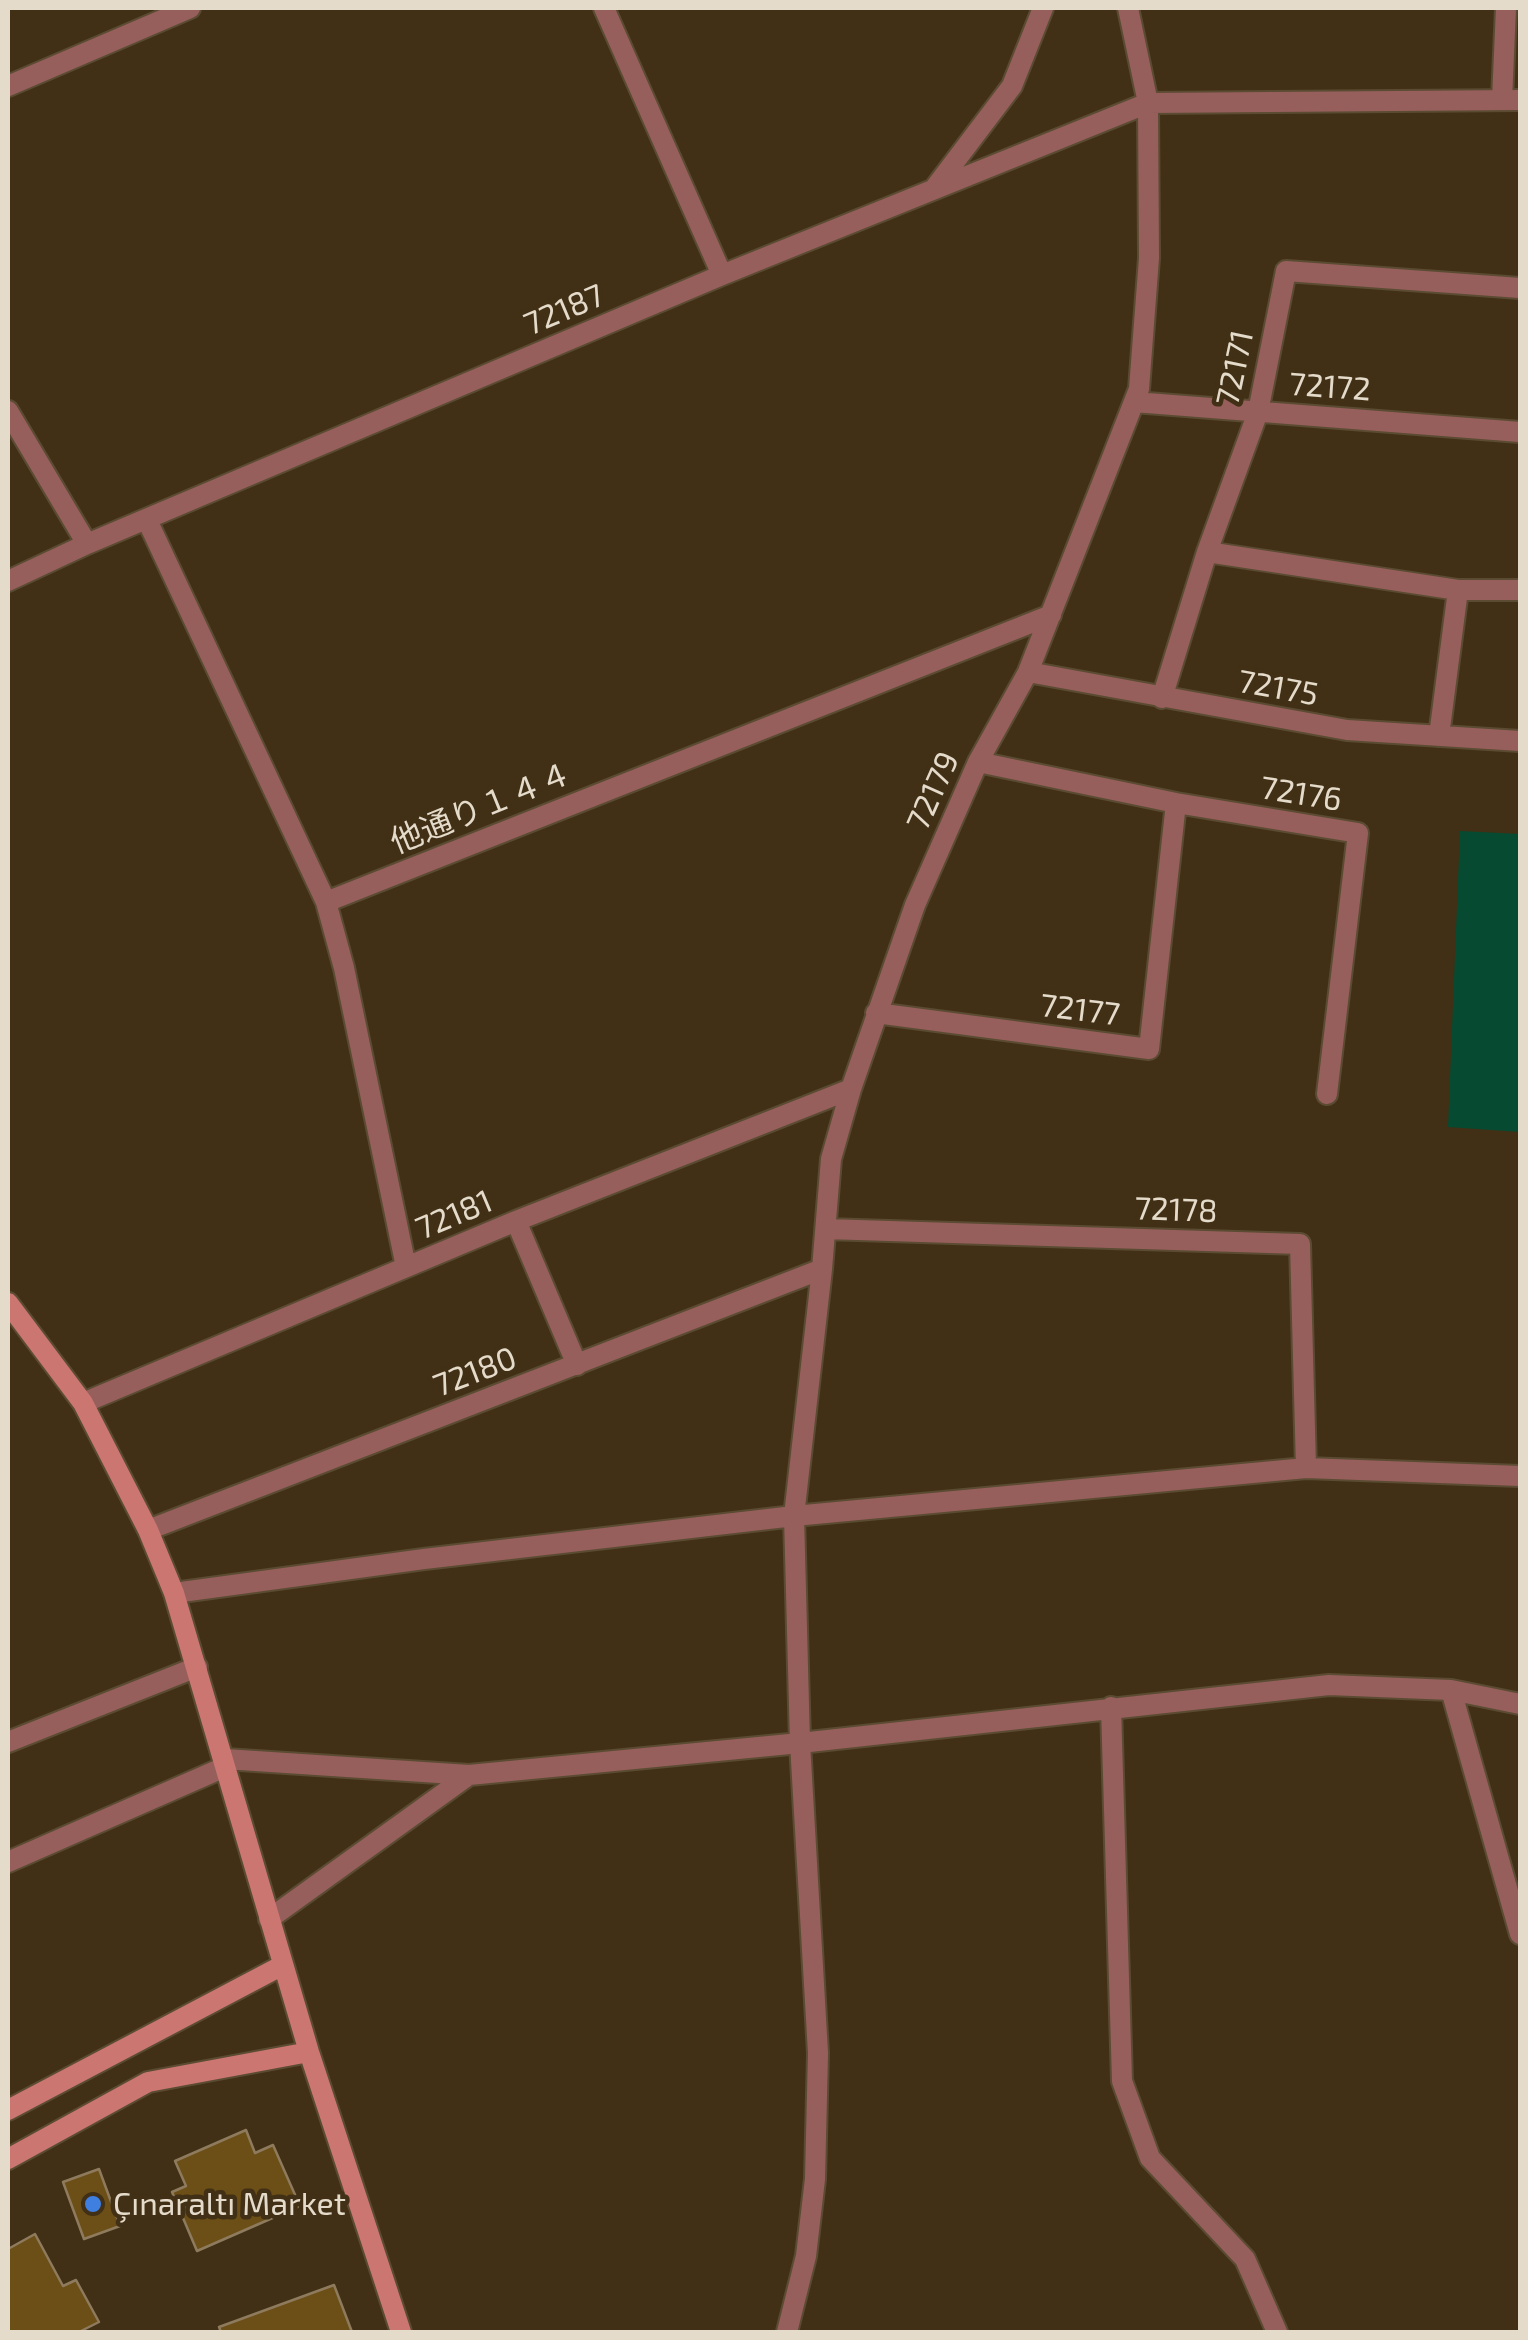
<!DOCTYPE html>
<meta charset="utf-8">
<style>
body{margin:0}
#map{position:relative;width:1528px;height:2340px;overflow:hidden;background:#413015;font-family:"Exo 2",sans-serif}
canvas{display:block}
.frame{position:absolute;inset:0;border:10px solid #e5dbcb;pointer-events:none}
</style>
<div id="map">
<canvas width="1528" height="2340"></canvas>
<div class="frame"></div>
</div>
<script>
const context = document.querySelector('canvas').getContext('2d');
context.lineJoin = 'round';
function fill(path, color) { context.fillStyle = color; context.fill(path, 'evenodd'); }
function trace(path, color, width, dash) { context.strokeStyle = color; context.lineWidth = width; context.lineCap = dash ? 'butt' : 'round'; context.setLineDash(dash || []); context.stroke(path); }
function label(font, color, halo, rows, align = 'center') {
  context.font = font + ' "Exo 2","Noto Sans SC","Noto Sans JP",sans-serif'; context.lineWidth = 9; context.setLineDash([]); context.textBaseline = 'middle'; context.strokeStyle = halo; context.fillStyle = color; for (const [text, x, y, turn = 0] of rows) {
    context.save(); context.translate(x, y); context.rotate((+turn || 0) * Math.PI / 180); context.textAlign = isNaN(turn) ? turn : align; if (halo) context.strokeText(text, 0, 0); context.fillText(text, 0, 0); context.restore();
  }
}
const green = new Path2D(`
 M1460,831L1520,834V1132L1448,1127Z`);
const building = new Path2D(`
 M246,2130L255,2153L273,2145L300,2206L197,2251L172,2192L186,2186L175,2161Z
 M99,2169L120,2226L84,2239L63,2182Z
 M35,2234L63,2286L76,2280L99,2322L79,2332H8V2249Z
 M334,2285L352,2332H221L219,2327Z`);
const minor = new Path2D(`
 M604,8L722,275
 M8,86L190,8
 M1502,100L1506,8
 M934,189L1012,86L1043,8
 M1134,402L1520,432
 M8,411L87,544
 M147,520L326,902L1051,615
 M1207,552L1458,590H1520
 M8,581L87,544L722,275L1148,103L1520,100
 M1028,672L1347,730L1520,741
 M1162,698L1207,552L1258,412L1286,271L1520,288
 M1439,736L1458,590
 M978,762L1176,803L1358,833L1327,1094
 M326,902L344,968L406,1267
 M876,1013L1149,1049L1176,803
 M516,1221L577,1365
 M826,1229L1300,1244L1306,1468
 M83,1403L516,1221L851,1089
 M148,1530L822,1269
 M174,1593L424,1559L794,1516L1306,1468L1520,1476
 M1451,1690L1520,1934
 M1111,1707L1122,2081L1150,2158L1245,2259L1277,2332
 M8,1742L197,1667
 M225,1759L469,1775L800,1743L1329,1685L1451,1690L1520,1704
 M8,1862L227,1766
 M269,1919L469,1775
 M787,2332L806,2256L815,2179L818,2053L800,1743L794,1516L822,1269L831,1159L851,1089L915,905L978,762L1028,672L1139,389L1149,258L1148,103L1128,8`);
const secondary = new Path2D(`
 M8,1303L83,1403L148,1530L174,1593L309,2052L401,2332
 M8,2110L283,1965
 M8,2159L148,2082L309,2052`);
const markers = [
 [93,2204,10,"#3f7fe0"]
];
const streetNames = [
 ["72187",564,310,-23],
 ["72171",1235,368,-78],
 ["72172",1330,387,4],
 ["72175",1278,688,10],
 ["72179",933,791,-66],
 ["72176",1301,794,9],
 ["他通り１４４",481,808,-22],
 ["72177",1080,1010,7],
 ["72178",1176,1210,2],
 ["72181",454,1215,-23],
 ["72180",475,1372,-21]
];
const poiNames = [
 ["Çınaraltı Market",113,2204]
];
fill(green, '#064a31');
fill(building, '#6c4e17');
trace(building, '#8e7b5e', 2.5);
trace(minor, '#5b4b32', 24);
trace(secondary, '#5b4b32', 24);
trace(minor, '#965f5c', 20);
trace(secondary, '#cc7671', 20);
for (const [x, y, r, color] of markers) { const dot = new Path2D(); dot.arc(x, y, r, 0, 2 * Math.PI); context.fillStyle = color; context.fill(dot); trace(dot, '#413015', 4); }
label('32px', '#e5dbcb', '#413015', streetNames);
label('32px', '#e5dbcb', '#413015', poiNames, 'left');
</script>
